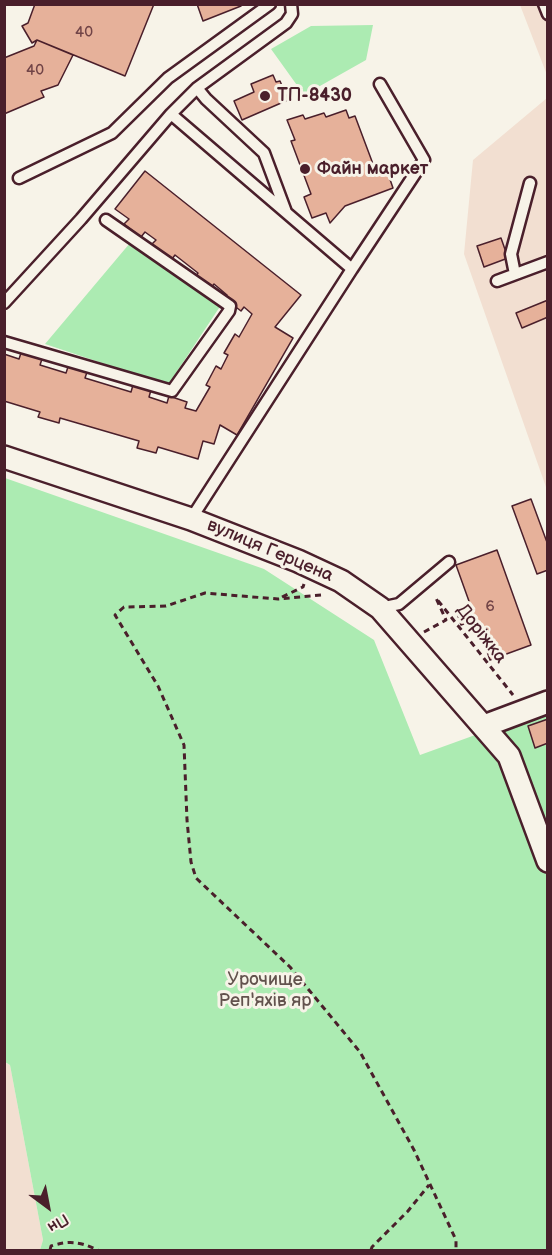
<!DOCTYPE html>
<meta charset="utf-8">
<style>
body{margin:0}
#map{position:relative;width:552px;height:1255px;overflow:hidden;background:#f7f3e8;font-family:"Balsamiq Sans",sans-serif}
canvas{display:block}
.frame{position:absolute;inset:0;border:6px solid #4a1f2b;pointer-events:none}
.north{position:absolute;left:18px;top:1177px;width:60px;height:60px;-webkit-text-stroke:4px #f7f3e8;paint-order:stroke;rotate:148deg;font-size:16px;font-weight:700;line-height:24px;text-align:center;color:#4a1f2b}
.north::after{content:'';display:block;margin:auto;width:21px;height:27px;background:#4a1f2b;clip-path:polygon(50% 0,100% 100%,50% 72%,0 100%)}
</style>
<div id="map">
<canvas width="552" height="1255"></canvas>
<div class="frame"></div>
<div class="north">Пн</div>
</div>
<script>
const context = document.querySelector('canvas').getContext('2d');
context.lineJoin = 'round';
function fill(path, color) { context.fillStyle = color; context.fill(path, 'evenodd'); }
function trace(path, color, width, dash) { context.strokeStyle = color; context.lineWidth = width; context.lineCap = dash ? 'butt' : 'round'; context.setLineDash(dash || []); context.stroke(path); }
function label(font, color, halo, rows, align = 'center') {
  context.font = font + ' "Balsamiq Sans",sans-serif'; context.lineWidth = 6; context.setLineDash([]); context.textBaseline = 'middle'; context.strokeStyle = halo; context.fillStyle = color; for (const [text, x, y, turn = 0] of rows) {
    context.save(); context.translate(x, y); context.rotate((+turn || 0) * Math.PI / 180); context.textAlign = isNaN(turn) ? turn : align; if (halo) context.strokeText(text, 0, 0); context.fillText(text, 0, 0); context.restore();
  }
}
const built = new Path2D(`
 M520,5H547V75Z
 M547,98V490L464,254L473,160Z
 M4,1062L10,1065L43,1240L40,1250H5Z`);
const green = new Path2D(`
 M373,25L366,60L304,95L271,49L311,26Z
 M130,243L221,305L168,385L45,344Z
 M5,478L264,569L374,640L420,755L547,709V1250H40L43,1240L10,1065L5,1062Z`);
const building = new Path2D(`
 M35,4H154L125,76L37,40L32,43L22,26L28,23Z
 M197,4H240L241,6L203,21Z
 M37,40L73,55L58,85L41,91L44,97L4,114V58L34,46Z
 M273,75L276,82L280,81L288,100L242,120L234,101L254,92L251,84Z
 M346,110L349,118L355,116L376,172L386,168L393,188L345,206L330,223L326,213L312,218L304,197L311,194L291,141L295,140L287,120L303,115L305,119L324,113L326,117Z
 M145,171L301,295L275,327L293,338L237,435L220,425L214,444L203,441L198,459L158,447L156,453L137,448L139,441L60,418L59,423L38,417L40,412L4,401V354L19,359L21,353L42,359L40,365L66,373L68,367L87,372L85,378L131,392L133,385L151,390L149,397L167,403L169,396L187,402L185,408L196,411L210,387L206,385L216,366L221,369L228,355L224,353L235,334L239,337L252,314L244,307L241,311L224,298L227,295L214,284L211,288L196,276L198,273L175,255L172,259L152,244L156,240L145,232L141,237L124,224L129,219L115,209Z
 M501,238L508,258L484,267L477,246Z
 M548,300V317L522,328L516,313Z
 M531,499L548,545V570L537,574L512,506Z
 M497,550L531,645L490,660L476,620L461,625L456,610L470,604L456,565Z
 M548,719V743L535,748L528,726Z`);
const path = new Path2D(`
 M321,595L278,599L205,593L166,606L124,607L115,615L158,686L184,745L187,820L191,862L196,878L290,967L360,1052L414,1150L456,1240V1250
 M282,597L303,587L304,584
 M424,632L446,620L436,598L513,695
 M50,1250L51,1246C70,1240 80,1242 98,1250
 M371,1250L372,1247L408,1211L429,1185`);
const lane = new Path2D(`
 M544,4L548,14
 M197,88L206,99L264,153L286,212
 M19,178L112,133L168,78L270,4
 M352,269L424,160L380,84
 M515,274L511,254L530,183
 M497,281L548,262
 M4,303L81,219L171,114
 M4,342L172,391L229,311L230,306L106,220
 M191,519L352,269L171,114L197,88L286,23L292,14L291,4
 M380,608L399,604L449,562`);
const street = new Path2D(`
 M4,457L191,519L298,561L341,581L380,608L509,756L548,861
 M484,726L548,702`);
const markers = [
 [265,96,6,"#4a1f2b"],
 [305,169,6,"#4a1f2b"]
];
const numberNames = [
 ["40",84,33],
 ["40",35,71],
 ["6",490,607]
];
const poiNames = [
 ["ТП-8430",277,96],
 ["Файн маркет",317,169]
];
const streetNames = [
 ["вулиця Герцена",270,551,23],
 ["Доріжка",481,634,52]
];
const parkNames = [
 ["Урочище",265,980],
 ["Реп'яхів яр",265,1001]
];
fill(built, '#f2dfd1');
fill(green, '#acebb2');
fill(building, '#e6b19a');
trace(building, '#4a1f2b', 1.5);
trace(lane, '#4a1f2b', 15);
trace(street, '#4a1f2b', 26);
trace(path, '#4a1f2b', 3, [6, 4.5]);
trace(lane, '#f7f3e8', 10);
trace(street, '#f7f3e8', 21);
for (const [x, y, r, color] of markers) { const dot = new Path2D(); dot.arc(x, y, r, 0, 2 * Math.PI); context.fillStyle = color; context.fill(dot); trace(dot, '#f7f3e8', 2); }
label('15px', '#714447', null, numberNames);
label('bold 18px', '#4a1f2b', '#f7f3e8', poiNames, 'left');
label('18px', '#4a1f2b', '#f7f3e8', streetNames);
label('18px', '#62524d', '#f7f3e8', parkNames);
</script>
